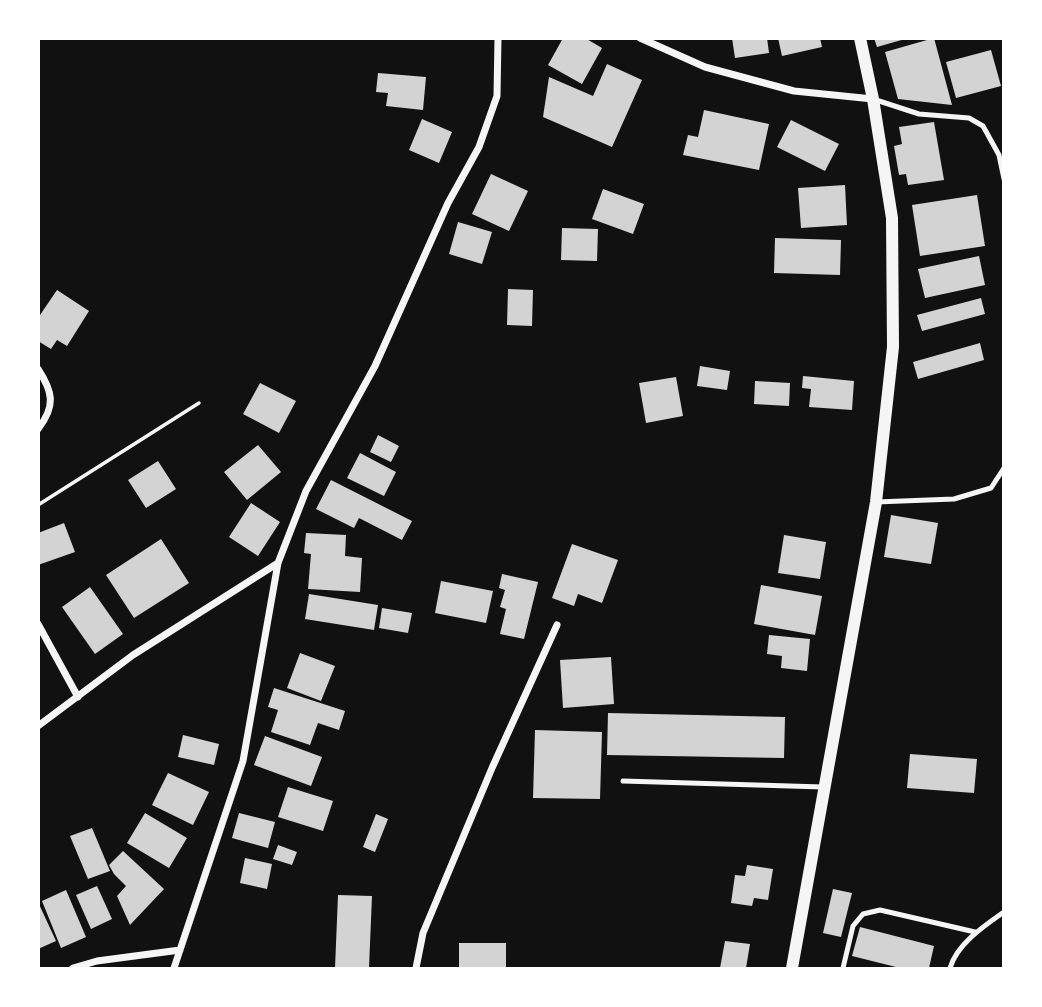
<!DOCTYPE html>
<style>
body{margin:0}
#map{position:relative;width:1042px;height:1007px;overflow:hidden;background:#111;font-family:"Nunito Sans",sans-serif}
canvas{display:block}
.frame{position:absolute;inset:0;border:40px solid #fff;pointer-events:none}
</style>
<div id="map">
<canvas width="1042" height="1007"></canvas>
<div class="frame"></div>
</div>
<script>
const context = document.querySelector('canvas').getContext('2d');
context.lineJoin = 'round';
function fill(path, color) { context.fillStyle = color; context.fill(path, 'evenodd'); }
function trace(path, color, width, dash) { context.strokeStyle = color; context.lineWidth = width; context.lineCap = dash ? 'butt' : 'round'; context.setLineDash(dash || []); context.stroke(path); }
const building = new Path2D(`
 M563,38H585L602,48L582,84L548,65Z
 M732,38H767L769,53L735,58Z
 M778,38H820L822,47L782,56Z
 M874,38H905V39L877,47Z
 M934,38L952,105L898,99L885,52Z
 M991,50L1001,86L956,98L946,62Z
 M607,64L642,80L612,147L543,117L549,77L593,96Z
 M378,73L426,77L423,110L386,106L388,93L376,92Z
 M704,110L769,124L759,170L683,155L688,135L698,137Z
 M422,119L452,132L439,163L409,150Z
 M791,120L839,144L825,171L777,147Z
 M934,122L944,180L908,185L906,174L899,175L894,146L902,144L899,127Z
 M491,174L528,191L509,231L472,214Z
 M845,185L847,225L801,228L798,188Z
 M603,189L644,204L633,234L592,219Z
 M977,195L985,246L920,256L912,205Z
 M458,222L492,232L482,264L449,254Z
 M562,228L598,229L597,261L561,260Z
 M775,238L841,240L840,275L774,273Z
 M979,256L985,285L925,298L918,269Z
 M508,289L533,290L532,326L507,325Z
 M57,290L89,311L67,346L57,340L51,349L38,341V318Z
 M981,298L985,314L922,331L917,315Z
 M980,343L984,360L918,379L913,362Z
 M700,366L730,371L727,390L697,386Z
 M803,376L854,381L852,410L809,407L811,389L802,388Z
 M676,377L683,416L646,423L639,383Z
 M755,381L790,383L789,406L754,404Z
 M260,383L296,401L279,433L243,414Z
 M378,435L399,446L391,462L370,452Z
 M258,445L281,472L247,500L224,472Z
 M360,453L396,472L384,496L347,478Z
 M158,461L176,489L146,508L128,480Z
 M331,480L412,521L402,540L359,518L354,528L316,509Z
 M251,503L280,522L258,556L229,537Z
 M891,515L938,523L931,564L884,557Z
 M64,523L75,552L38,565V533Z
 M306,533L346,535L345,556L362,558L360,592L308,589L311,554L304,553Z
 M784,535L826,542L820,579L778,573Z
 M161,539L189,583L134,618L106,575Z
 M572,544L618,560L602,603L578,594L574,606L552,598Z
 M502,574L538,582L524,639L500,634L506,609L500,607L505,590L499,588Z
 M441,581L493,591L486,623L435,613Z
 M761,585L822,596L815,635L754,624Z
 M90,587L123,634L95,654L62,607Z
 M309,594L378,605L374,630L305,619Z
 M382,608L412,613L408,633L379,628Z
 M769,635L810,639L807,671L781,668L782,656L767,654Z
 M300,653L335,666L321,701L287,688Z
 M611,657L614,704L563,708L560,660Z
 M274,688L345,711L339,730L318,723L310,745L271,732L278,710L268,707Z
 M608,713L785,717L784,758L607,755Z
 M535,730L602,732L600,799L533,798Z
 M183,735L219,744L214,765L178,757Z
 M265,736L322,757L311,786L254,765Z
 M910,754L977,759L974,793L907,788Z
 M168,773L209,792L193,825L152,805Z
 M288,787L333,801L323,831L278,817Z
 M145,813L187,838L169,868L127,843Z
 M239,813L275,822L268,848L232,838Z
 M376,814L388,819L375,852L363,847Z
 M92,828L110,871L88,879L70,836Z
 M278,845L297,852L292,865L273,859Z
 M123,851L164,889L130,925L117,896L126,886L114,874L109,865Z
 M245,858L272,864L267,889L240,883Z
 M747,865L773,869L768,900L754,898L752,906L731,903L735,875L745,876Z
 M97,886L112,919L91,929L76,895Z
 M833,889L852,893L841,937L823,933Z
 M66,890L86,937L61,948L42,901Z
 M338,895L372,896L369,968H335Z
 M38,902L56,941L38,949Z
 M860,927L934,946L929,968H900L852,956Z
 M725,941L750,944L746,968H720Z
 M459,943H506V968H459Z`);
const path = new Path2D(`
 M38,505L199,403`);
const service = new Path2D(`
 M873,99L919,114L969,118L983,126L999,155L1004,179
 M876,502L954,499L991,488L1004,468
 M623,781L823,787
 M843,968L853,926L863,914L880,910L975,932
 M950,968C957,944 984,926 1004,912`);
const minor = new Path2D(`
 M640,38L705,67L794,91L873,99
 M38,369C53,392 56,406 38,429
 M38,624L78,697
 M38,726L133,655L278,563
 M73,968L97,961L180,950
 M174,968L243,761L278,563L306,491L375,366L448,203L479,147L497,96L498,38
 M416,968L423,933L492,768L557,625`);
const tertiary = new Path2D(`
 M792,968L876,502L893,347L892,218L873,99L860,38`);
fill(building, '#d3d3d3');
trace(path, '#f5f5f5', 3.5);
trace(service, '#f5f5f5', 5);
trace(minor, '#f5f5f5', 7);
trace(tertiary, '#f5f5f5', 12);
</script>
